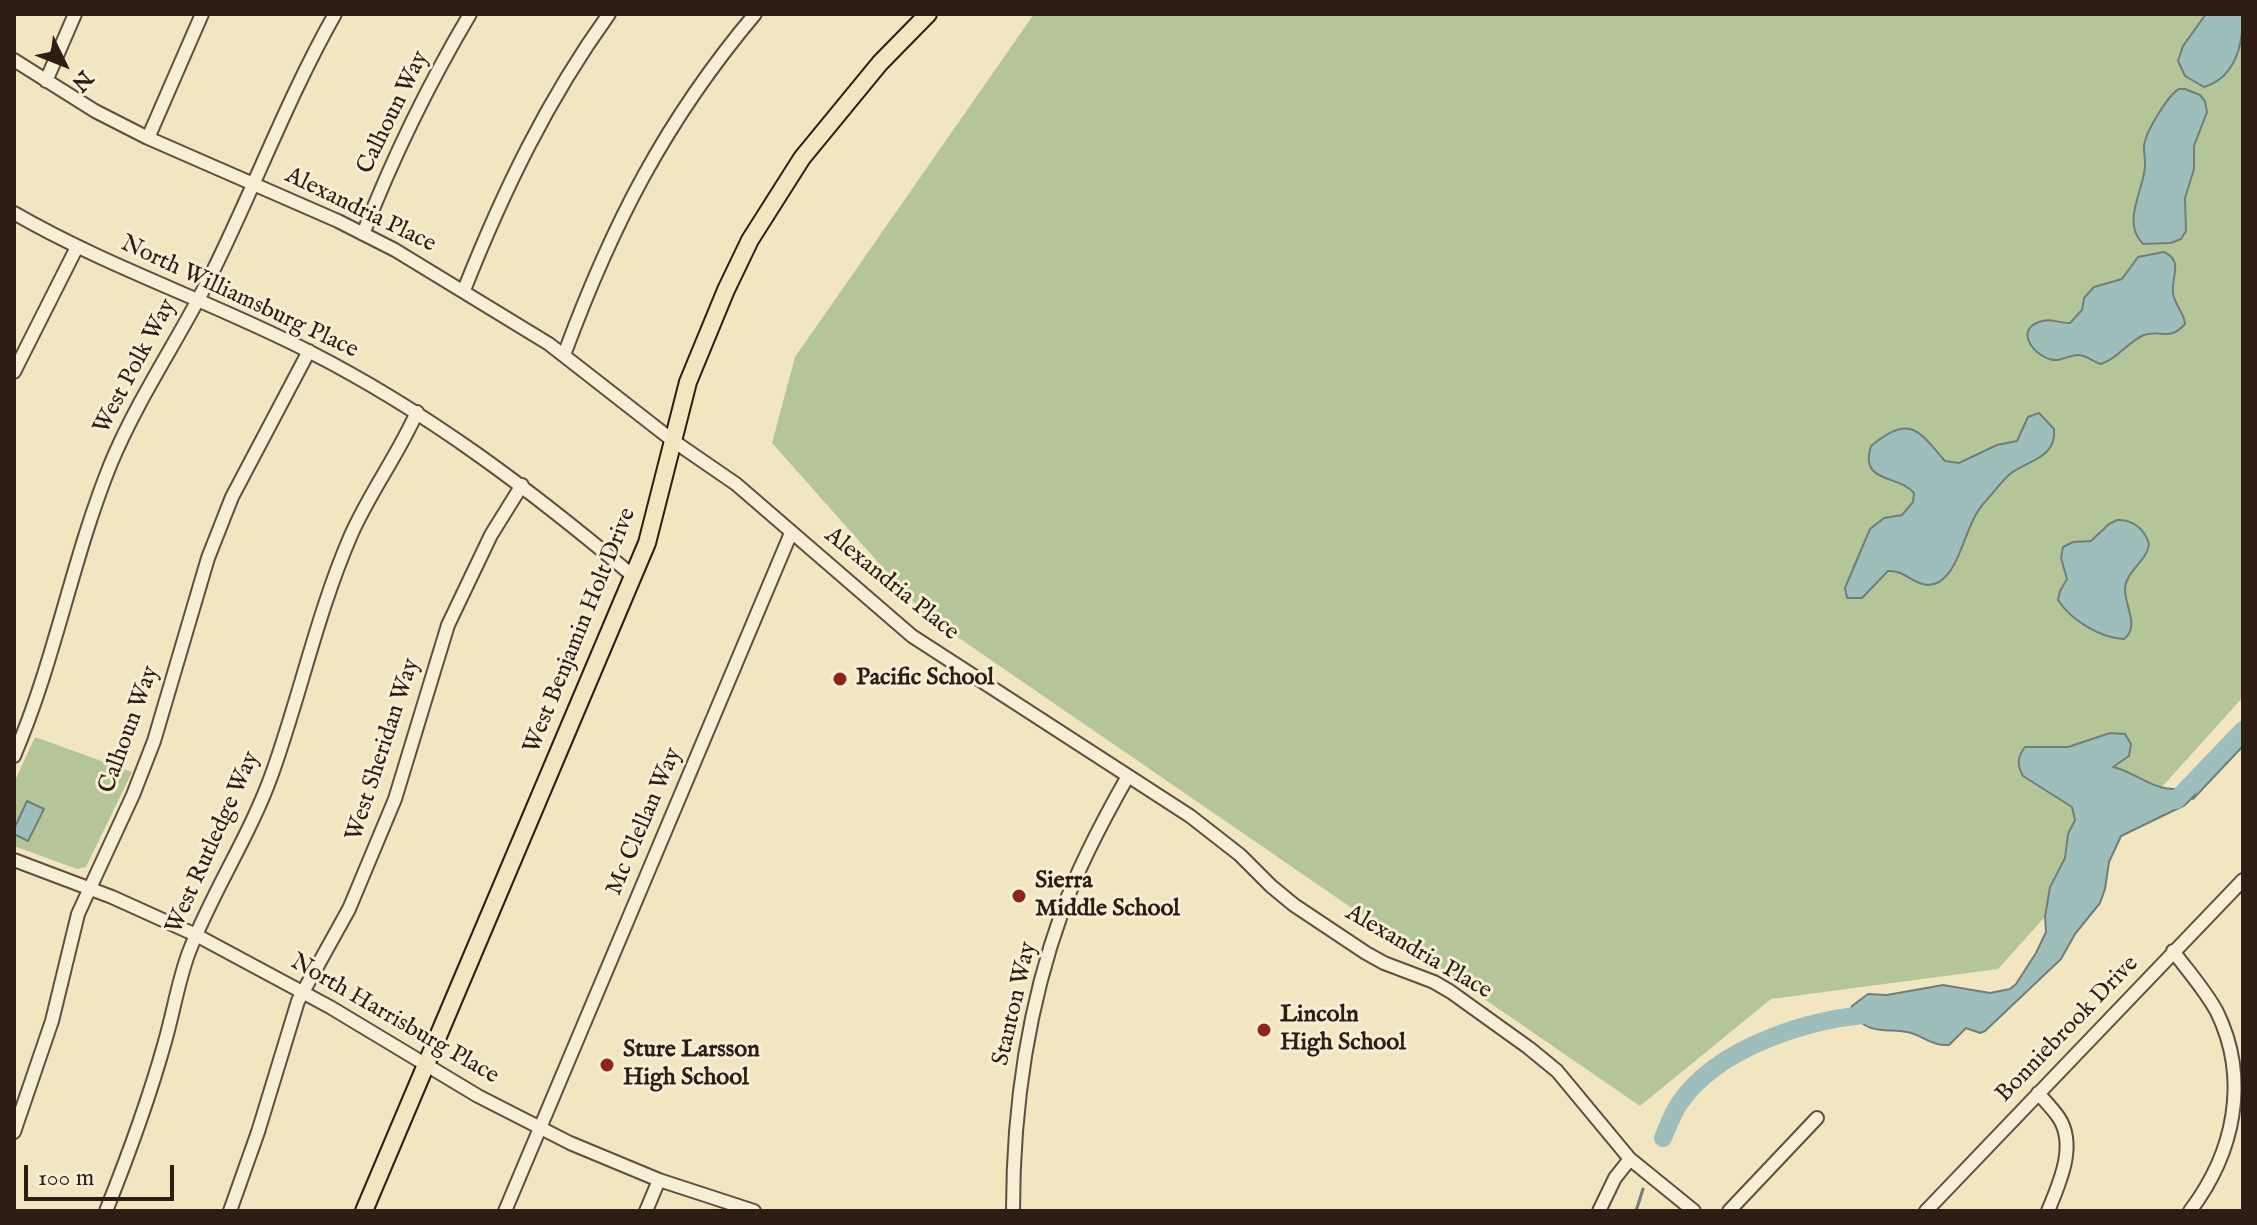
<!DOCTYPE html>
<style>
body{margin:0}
#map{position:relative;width:2257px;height:1225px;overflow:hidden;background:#f1e6c0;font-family:"IM FELL English",serif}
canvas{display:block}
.frame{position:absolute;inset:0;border:16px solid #2e1d15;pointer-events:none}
.north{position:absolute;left:24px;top:24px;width:80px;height:80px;-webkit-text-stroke:6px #f6efd6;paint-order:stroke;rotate:133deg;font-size:22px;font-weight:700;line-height:32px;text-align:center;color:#2e1d15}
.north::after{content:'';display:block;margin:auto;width:28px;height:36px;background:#2e1d15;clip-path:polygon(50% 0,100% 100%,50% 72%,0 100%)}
.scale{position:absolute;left:24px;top:1165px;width:150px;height:36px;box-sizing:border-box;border:4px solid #2e1d15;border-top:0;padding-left:10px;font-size:24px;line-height:28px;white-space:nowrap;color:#2e1d15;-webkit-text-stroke:6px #f6efd6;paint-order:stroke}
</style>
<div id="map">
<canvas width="2257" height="1225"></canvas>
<div class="frame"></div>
<div class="north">N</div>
<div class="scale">100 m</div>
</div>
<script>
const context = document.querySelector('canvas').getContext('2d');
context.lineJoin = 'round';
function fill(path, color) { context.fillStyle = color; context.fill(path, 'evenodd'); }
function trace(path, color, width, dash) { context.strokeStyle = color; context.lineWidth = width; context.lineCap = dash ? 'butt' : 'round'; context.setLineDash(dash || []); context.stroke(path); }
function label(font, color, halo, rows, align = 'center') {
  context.font = font + ' "IM FELL English",serif'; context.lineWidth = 6; context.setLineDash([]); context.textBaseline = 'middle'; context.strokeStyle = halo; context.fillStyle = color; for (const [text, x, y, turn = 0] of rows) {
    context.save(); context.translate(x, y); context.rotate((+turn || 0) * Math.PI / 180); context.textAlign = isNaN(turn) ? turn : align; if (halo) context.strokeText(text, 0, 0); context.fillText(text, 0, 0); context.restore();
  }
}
const green = new Path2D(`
 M1034,14H2243V697L1998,969L1771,999L1640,1106L924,614L772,443L795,357Z
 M35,737L132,772L86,867L77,869L14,846V783Z`);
const water = new Path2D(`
 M2206,14H2243C2243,43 2237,77 2204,87L2185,76L2178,61L2183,46Z
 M2179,89H2185L2200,95L2205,101L2207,112L2194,146V169L2185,198L2186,231L2181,239L2171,243L2143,244C2121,222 2144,190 2145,166C2146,157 2142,150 2145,141C2148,129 2168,95 2179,89Z
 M2164,252C2184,261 2171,277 2173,293C2174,304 2184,312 2185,324C2169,342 2162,329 2144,335C2127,342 2118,359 2101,364C2093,362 2087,355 2078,355C2069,355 2062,361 2053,360C2035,357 2014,331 2039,322C2051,317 2059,324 2070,323L2082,310L2084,298L2094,287L2122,279L2138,257Z
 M2039,413L2054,429C2057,458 2028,460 2010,474C2001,482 1993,493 1985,502C1964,524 1962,568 1939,582C1919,593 1907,569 1888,571L1862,598H1847L1845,588L1870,529L1884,518L1902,515L1913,502L1914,493C1898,474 1859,484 1871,446C1910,413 1919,431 1945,461L1959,463L1997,445L2017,441L2028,417Z
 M2117,520C2132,519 2145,529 2149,544C2147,562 2125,571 2125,590C2125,606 2140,627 2124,639C2100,638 2071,620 2058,600L2060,591L2067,579L2061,558L2063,547L2073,542L2091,541L2109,524Z
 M2243,721V746L2193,799L2203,764Z
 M2110,733L2125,734L2131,744L2129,756L2113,767C2137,772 2158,796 2186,787L2193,791L2191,799L2185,805L2121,836L2109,862L2105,889L2100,903L2075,934L2061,959L1985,1031L1980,1033L1966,1028L1949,1045C1935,1046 1927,1039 1914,1034C1890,1025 1872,1040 1851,1012L1852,1006L1868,994L1887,995L1943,985L1990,993L2010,989L2016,984L2036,953L2046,932L2045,917L2050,887L2065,858L2068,834L2075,820L2072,807L2023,776C2017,765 2017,757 2025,747H2068Z
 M27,801L44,809L28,841L14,834V829Z`);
const stream = new Path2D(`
 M1636,1211L1643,1189`);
const river = new Path2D(`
 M2171,800H2176L2243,730
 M1663,1138C1668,1127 1672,1114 1679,1104C1717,1047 1810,1018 1876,1014`);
const minor = new Path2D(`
 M14,60L95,111L148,138L338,221L395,250L549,344L672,440L736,484L912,636L1190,816L1240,855L1271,886L1294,905L1366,953L1384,963L1434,982L1451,992L1529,1048L1557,1071L1630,1159L1694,1211
 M46,81L75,14
 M148,138L202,14
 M14,213C109,268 213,302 310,352C428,412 532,491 633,576
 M363,234C393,157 428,85 470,14
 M464,290C503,192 547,100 609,14
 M564,355C612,225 665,121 755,14
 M14,372L77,247
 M14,756C55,661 72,559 111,463C139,396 181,336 213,271C255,186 288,97 335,14
 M14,860L112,897L196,935L330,1007L478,1096L570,1143L659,1180L754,1211
 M2173,951C2188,971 2205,990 2217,1012C2250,1080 2234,1153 2190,1211
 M2038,1093C2045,1101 2053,1109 2059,1118C2077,1146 2059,1184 2048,1211
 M14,1132L52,1021L78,914L133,795L154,741L208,558L232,497L309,351
 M106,1211C128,1156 148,1102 164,1045C173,1015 178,981 189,952C213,890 251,834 273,771C301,692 318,611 351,535C370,492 398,455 417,412
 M230,1211L258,1132L298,1001L349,909L395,799L448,625L491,535L522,485
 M505,1211L791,533
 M646,1211L659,1180
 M1013,1211C1013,1109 1027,1009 1062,912C1079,865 1103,820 1128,776
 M1599,1211L1615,1178L1630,1159
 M1729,1211L1817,1118
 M1926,1211L2243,880`);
const major = new Path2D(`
 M364,1211L647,543L688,382L726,290L750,240L802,158L880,63L928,14`);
const markers = [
 [840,679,8,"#8f2418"],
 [1019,896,8,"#8f2418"],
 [1264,1030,8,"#8f2418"],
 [607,1065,8,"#8f2418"]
];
const streetNames = [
 ["Calhoun Way",394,113,-64],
 ["Alexandria Place",360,211,26],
 ["North Williamsburg Place",239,298,25],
 ["West Polk Way",136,367,-62],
 ["Alexandria Place",891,585,39],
 ["West Benjamin Holt Drive",581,631,-68],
 ["Calhoun Way",130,730,-70],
 ["West Sheridan Way",384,750,-72],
 ["Mc Clellan Way",645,822,-67],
 ["West Rutledge Way",214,843,-66],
 ["Alexandria Place",1418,953,30],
 ["Stanton Way",1016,1004,-77],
 ["North Harrisburg Place",394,1020,30],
 ["Bonniebrook Drive",2068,1030,-46]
];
const poiNames = [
 ["Pacific School",856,679],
 ["Sierra",1035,882],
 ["Middle School",1035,910],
 ["Lincoln",1280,1016],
 ["High School",1280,1044],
 ["Sture Larsson",623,1051],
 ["High School",623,1079]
];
fill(green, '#b4c697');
fill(water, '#9dbebb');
trace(water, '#717e79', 2);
trace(stream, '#717e79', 3);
trace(river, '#9dbebb', 18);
trace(minor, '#5f4f40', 16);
trace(major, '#2e1d15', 20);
trace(minor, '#f6efd6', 12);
trace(major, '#f1e6c0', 16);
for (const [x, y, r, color] of markers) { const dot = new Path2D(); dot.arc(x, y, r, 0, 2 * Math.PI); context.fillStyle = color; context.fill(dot); trace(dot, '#f6efd6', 3); }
label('24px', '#2e1d15', '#f6efd6', streetNames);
label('bold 24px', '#2e1d15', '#f6efd6', poiNames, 'left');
</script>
